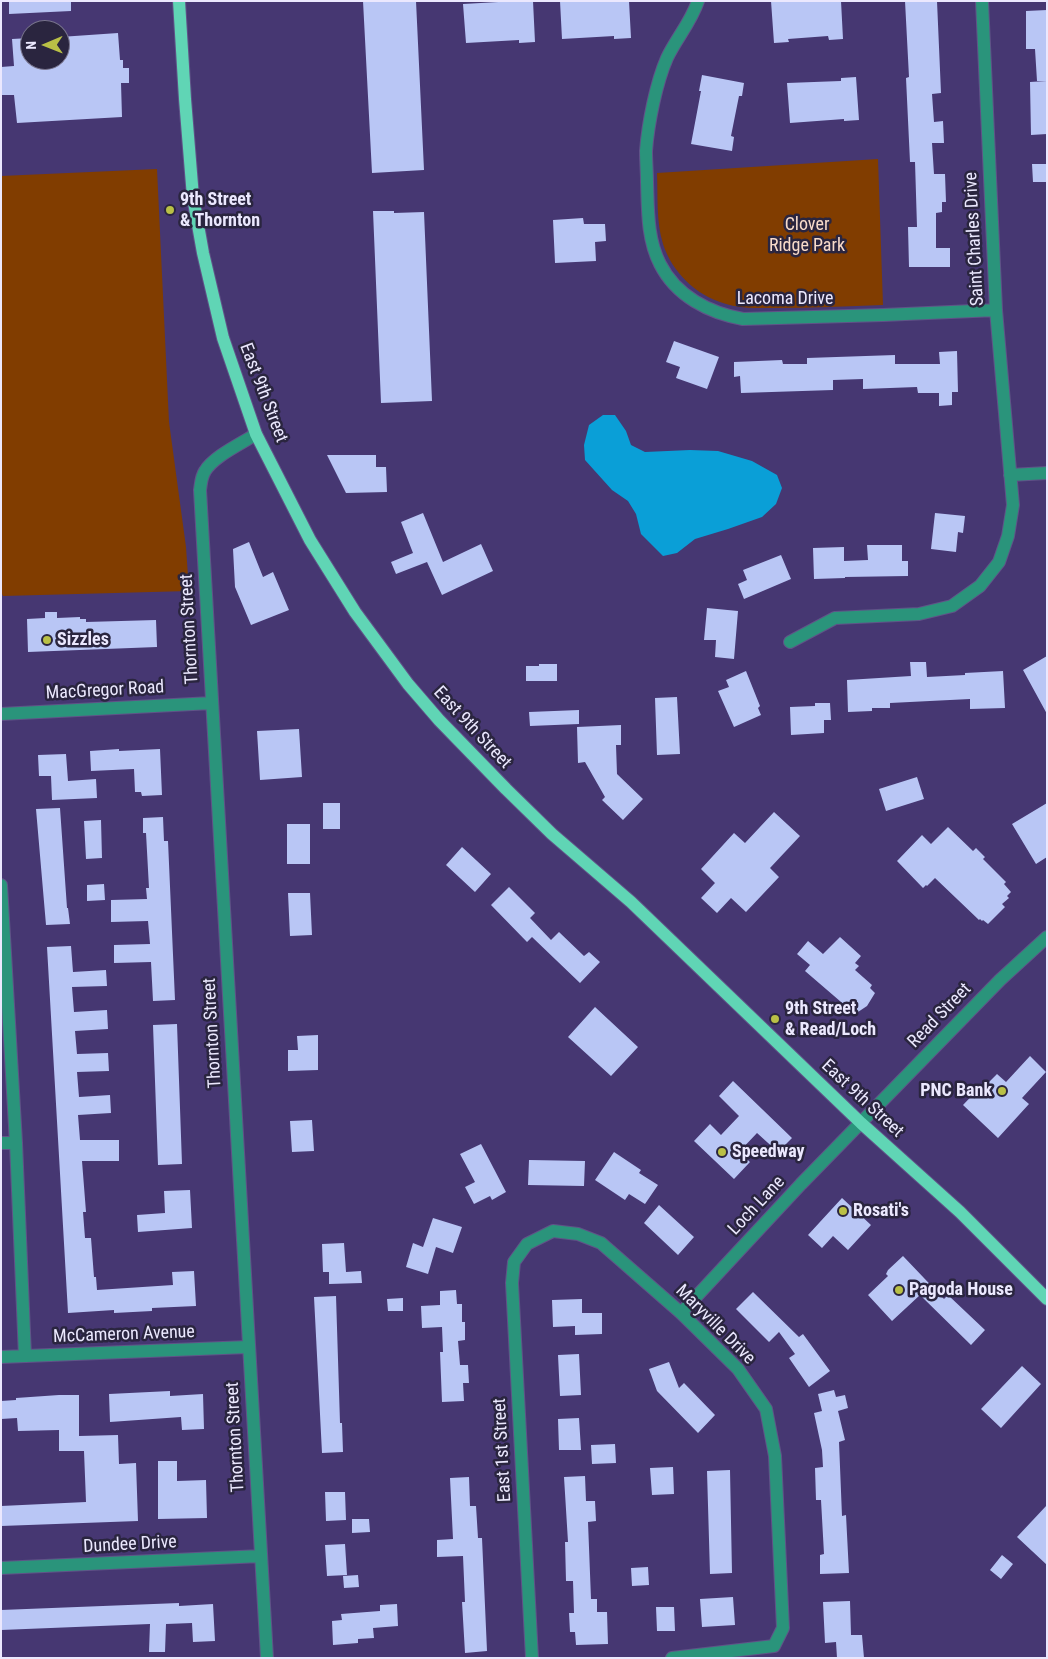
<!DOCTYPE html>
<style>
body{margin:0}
#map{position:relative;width:1048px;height:1659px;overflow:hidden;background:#463772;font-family:"Roboto Condensed",sans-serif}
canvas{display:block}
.frame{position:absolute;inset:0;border:2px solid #ebe8fe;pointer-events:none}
.north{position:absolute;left:20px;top:20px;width:50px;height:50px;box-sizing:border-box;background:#2a253f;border:1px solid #77738b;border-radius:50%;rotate:269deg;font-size:14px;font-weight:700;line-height:20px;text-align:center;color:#ebe8fe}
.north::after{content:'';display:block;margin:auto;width:18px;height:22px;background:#b9c046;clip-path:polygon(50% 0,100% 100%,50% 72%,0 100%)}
</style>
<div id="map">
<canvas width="1048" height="1659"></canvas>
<div class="frame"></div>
<div class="north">N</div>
</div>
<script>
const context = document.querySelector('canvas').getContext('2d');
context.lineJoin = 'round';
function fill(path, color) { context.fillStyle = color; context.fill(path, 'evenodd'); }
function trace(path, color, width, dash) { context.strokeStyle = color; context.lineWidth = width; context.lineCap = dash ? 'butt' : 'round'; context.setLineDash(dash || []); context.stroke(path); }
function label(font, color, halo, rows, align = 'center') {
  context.font = font + ' "Roboto Condensed",sans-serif'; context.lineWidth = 5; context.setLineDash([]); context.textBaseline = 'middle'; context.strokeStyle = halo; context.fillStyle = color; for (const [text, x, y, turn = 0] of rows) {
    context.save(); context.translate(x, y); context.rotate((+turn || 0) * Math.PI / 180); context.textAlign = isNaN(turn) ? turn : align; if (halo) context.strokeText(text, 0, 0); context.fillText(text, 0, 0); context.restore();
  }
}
const green = new Path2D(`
 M878,159L883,305C847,306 812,308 776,308C759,308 740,309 723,303C696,295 672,272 663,244C656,221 658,196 657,173Z
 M157,169L169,422L186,547L189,591L3,596L1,592V176Z`);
const water = new Path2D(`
 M603,415H615L626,431L631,445L645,452L690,450L718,451L752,461L777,475L782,488L776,504L762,517L728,529L695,539L677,553L663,556L641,534L636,514L628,501L612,490L585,460L584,445L589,425Z`);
const building = new Path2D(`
 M9,1H71V11L9,14Z
 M363,1H416L424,170L372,173Z
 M516,1H533L535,42L519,43V40L466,43L463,4Z
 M560,1H629L631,38L614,39V36L562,39Z
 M771,1H841L843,39L829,40L828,36L788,39L789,42L774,43Z
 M905,1H937L941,93L932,94L934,122L943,121L944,143H932L934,174H945L946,202H942V212L936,213V248H950V267H909L908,227H917L915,162H910L906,78L909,77Z
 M1047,10V81H1037L1035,49H1026V11Z
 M118,33L120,60H123V68H129V83H121L122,117L17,123L14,95H1V67L14,66L12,39L30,38V60H60V37Z
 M702,75L744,83L742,96H739L731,136L734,137L732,151L691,144L701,91H699Z
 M856,77L859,120L844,121V119L790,123L787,83L841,81V78Z
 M1047,81V134L1031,135L1030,82Z
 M1032,164H1047V182H1033Z
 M373,211H394V213L424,212L432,401L381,403Z
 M583,218L584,224H605L606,241L595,242L596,261L555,263L553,220Z
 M674,341L719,357L707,389L676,378L680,367L666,362Z
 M957,351L958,392H952V405L939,406V393H918L917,387L863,389V379L833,380V390L741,393L740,376L734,377V362L782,360L783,364H807V358L895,355V364H940L939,352Z
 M327,455H376V467H386L387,492L346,493Z
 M423,513L443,562L481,544L493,571L442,595L427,562L396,574L391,562L413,553L401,522Z
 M935,513L965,516L963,533L958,532L956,552L931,549Z
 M249,542L263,577L273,572L289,610L251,625L235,587L233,549Z
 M867,545H902V561H908V576L845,577V578L814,579L813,548L844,547V561L868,560Z
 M781,555L791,579L744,599L738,584L747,580L743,570Z
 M707,608L738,611L734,659L715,657L716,640H704Z
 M45,612H57V618L80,617V619H86V622L156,620L157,647L28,652L27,619L45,618Z
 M1047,656V714L1023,670Z
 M910,662H926L927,677L965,675V673L1003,671L1005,708L970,709V699L890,703V708H872V711L848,712L847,680L911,676Z
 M539,664H557V681H526V666H539Z
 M746,671L760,706L758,708L761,715L734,727L718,691L729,687L726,680Z
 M677,697L680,754L657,755L655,698Z
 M815,703H830L831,720H824V733L791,735L790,707L815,706Z
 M579,710V724L530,726L529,712Z
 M621,725V745H616L617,774L643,799L623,820L602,800L605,797L585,762L578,763L577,727Z
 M299,729L302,777L260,780L257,731Z
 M119,749V751L160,749L162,795L142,796L141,792H135L134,769L91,771L90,751Z
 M66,754L68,781L96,779L97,798L52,800L51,776H39L38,755Z
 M917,777L924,799L886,811L879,789Z
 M323,803H340V829H323Z
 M1047,803V857L1036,864L1012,824Z
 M60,808L67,908H68L70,924L46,925L36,809Z
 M774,812L800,836L770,868L779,877L746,912L731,898L717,913L701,898L715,883L701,869L734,833L745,843Z
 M163,817L164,841H168L175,1000L153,1001L151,962L114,963V945L150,944L148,921L111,922V900L147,899L146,888H149L146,833H143V818Z
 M101,820L102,858L86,859L84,821Z
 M287,824H310V864H287Z
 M948,827L973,851L976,848L985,857L983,859L1006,882L1004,884L1011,892L1007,896L1009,898L1002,904L1005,907L988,924L983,920L982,921L980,919L979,920L935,878L927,886L926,885L923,888L897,861L922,835L931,844Z
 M462,847L491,874L475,892L446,865Z
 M104,884L105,900L87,901V885Z
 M509,887L535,913L530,918L551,940L559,932L584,956L589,952L600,962L580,983L532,937L527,942L491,905Z
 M288,893H310L312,935L290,936Z
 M840,937L861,956L855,963L859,966L855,970L872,985L870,988L875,993L867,1006L855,1014L805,971L810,965L797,954L808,941L823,954Z
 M71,946L73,972L106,970L107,986L72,987L74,1012L107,1010L108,1029L75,1031L77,1054L108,1053L109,1071L77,1072L79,1097L110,1095L111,1113L78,1115L80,1140H119V1161H82L86,1212H83L85,1238H91L94,1277H96L97,1290L173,1285L172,1272L194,1271L196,1306L152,1308V1311L114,1313V1310L68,1313L47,947Z
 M595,1007L638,1047L611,1076L568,1037Z
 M177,1024L182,1164L158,1165L153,1025Z
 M318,1035V1070L288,1071V1050H298L297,1036Z
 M1030,1056L1046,1072L1022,1098L1029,1104L998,1138L963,1105L984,1083L986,1085L997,1074L1006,1082Z
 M733,1081L792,1138L778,1152L757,1133L739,1152L750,1162L734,1179L694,1141L710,1124L721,1135L739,1116L719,1096Z
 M312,1120L314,1151L292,1152L290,1121Z
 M481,1144L506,1192L492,1200L490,1196L474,1204L465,1187L475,1182L460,1154Z
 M614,1152L641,1170L639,1173L658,1185L645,1204L629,1194L625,1200L595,1180Z
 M529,1160L585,1161L584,1186L528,1185Z
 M190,1190L192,1228L138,1232L137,1215L165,1213L164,1191Z
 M842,1198L871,1225L848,1250L833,1236L822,1248L808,1235Z
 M659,1205L694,1237L678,1255L644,1223Z
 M433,1218L462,1227L453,1253L436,1247L428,1274L406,1267L413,1243L423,1247Z
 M344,1243L346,1272L361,1271L362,1283L329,1284V1272H323L322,1244Z
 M903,1256L944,1299L948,1295L985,1330L971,1345L920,1295L892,1321L868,1295L888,1276L886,1274L888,1270Z
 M456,1290L457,1304H462V1322H465V1340L458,1341L460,1365H468L469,1383H463L464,1401L442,1402L440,1352H443L442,1327L422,1328L421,1306L440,1305V1291Z
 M753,1292L799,1337L803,1334L830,1371L809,1387L789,1358L795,1354L779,1332L769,1342L736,1309Z
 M336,1296L340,1423H342L343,1452L322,1453L314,1297Z
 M403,1298V1311H388L387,1299Z
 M582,1299V1313H602V1334L575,1335V1326L553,1327L552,1300Z
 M579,1354L581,1395L560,1396L558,1355Z
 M669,1362L679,1388L684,1383L715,1415L698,1433L657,1391L649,1369Z
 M1022,1366L1041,1384L1001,1428L981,1409Z
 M834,1390L836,1397L845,1395L848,1408L838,1411L845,1440L839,1442L842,1516L846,1515L849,1573L820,1574V1555L824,1554L821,1500H816L815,1468L823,1467L822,1450L814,1413L822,1411L818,1394Z
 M170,1391V1396L203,1394L204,1429L182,1430L181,1417L110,1422L109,1394Z
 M59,1395H79V1436L118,1435L119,1464L136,1463L138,1521L1,1526V1506L86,1502L84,1451H59V1430L18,1431L17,1418L1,1419V1401L16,1400V1398Z
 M579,1418L581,1450H559L558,1419Z
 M615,1444L616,1463L592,1464L591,1445Z
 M158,1461H177V1481L206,1480L207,1518L158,1519Z
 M673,1467L674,1494L652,1495L650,1468Z
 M730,1470L732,1573L710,1574L707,1471Z
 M585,1476L586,1501H595L596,1521L588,1522L591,1599H597V1612H607L608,1644L576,1645L575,1632H570L569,1613H574L573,1581H566L565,1542H568L564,1477Z
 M469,1477L470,1506H476L478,1538H482L487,1651L465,1653L462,1602H465L463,1556L437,1557V1540L453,1539L450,1478Z
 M325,1492H345L346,1520L326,1521Z
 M1047,1505V1565L1017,1537Z
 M352,1519H369L370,1532L352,1533Z
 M345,1544L347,1575L327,1576L325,1545Z
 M1002,1555L1013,1564L1001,1579L990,1570Z
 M648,1567L649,1585L632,1586L631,1568Z
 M358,1575L359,1587L344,1588L343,1576Z
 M733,1597L735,1625L702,1627L700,1599Z
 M850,1601L851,1635H862L864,1658H837L836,1642L825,1643L823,1602Z
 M179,1603V1606L213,1604L215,1641L193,1642L192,1623L166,1624L165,1652H149L150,1624L1,1630V1610Z
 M397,1604L398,1626L373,1628L374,1638L358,1639V1643L333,1645L332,1621L342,1620L341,1614L380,1611V1605Z
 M656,1607H674L675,1631H657Z`);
const minor = new Path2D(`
 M698,1C691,22 676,39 667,58C656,83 648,124 646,151C646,161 647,172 647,182C648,209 647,239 660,264C676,296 709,313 743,319L883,315L996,310
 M256,434C241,444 214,456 205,471C201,477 201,484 200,490L267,1658
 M1010,475L1047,473
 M790,642L835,618L919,614L952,606L980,586L999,562L1008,536L1013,505L996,310L982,1
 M1,714L212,703
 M1,885L16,1143L25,1356
 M1,1143H16
 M681,1313L801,1184L1000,980L1047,937
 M1,1357L248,1347
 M1,1568L261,1556
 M532,1658L512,1283L514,1262L527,1244L553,1231L578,1234L601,1243L681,1313L738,1369L766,1409L775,1456L783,1628L774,1646L672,1658`);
const major = new Path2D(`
 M179,1L185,99L193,197L203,253L223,338L256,434L310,540L355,612L408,684L439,720L506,789L552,834L631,902L861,1123L960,1212L1047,1299`);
const markers = [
 [170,210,5,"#b9c046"],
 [47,640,5,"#b9c046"],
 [775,1019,5,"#b9c046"],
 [1002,1091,5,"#b9c046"],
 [722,1152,5,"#b9c046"],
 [843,1211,5,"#b9c046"],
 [899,1290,5,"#b9c046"]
];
const poiNames = [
 ["9th Street",180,200],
 ["& Thornton",180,221],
 ["Sizzles",57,640],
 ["9th Street",785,1009],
 ["& Read/Loch",785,1030],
 ["PNC Bank",992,1091,"right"],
 ["Speedway",732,1152],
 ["Rosati's",853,1211],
 ["Pagoda House",909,1290]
];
const parkNames = [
 ["Clover",807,225],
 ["Ridge Park",807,246]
];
const streetNames = [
 ["Saint Charles Drive",975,239,-93],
 ["Lacoma Drive",785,299],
 ["East 9th Street",263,393,69],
 ["Thornton Street",190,629,-93],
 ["MacGregor Road",105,691,-3],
 ["East 9th Street",472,728,47],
 ["Read Street",940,1016,-46],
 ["Thornton Street",213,1033,-93],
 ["East 9th Street",862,1099,43],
 ["Loch Lane",757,1206,-47],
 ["Maryville Drive",715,1325,45],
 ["McCameron Avenue",124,1335,-2],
 ["Thornton Street",236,1437,-93],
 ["East 1st Street",503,1450,-93],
 ["Dundee Drive",130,1545,-3]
];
fill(green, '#813d00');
fill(water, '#0a9fd7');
fill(building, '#b9c6f5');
trace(minor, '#605388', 14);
trace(major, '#605388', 14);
trace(minor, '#2a947b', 12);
trace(major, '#60d5b5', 12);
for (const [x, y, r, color] of markers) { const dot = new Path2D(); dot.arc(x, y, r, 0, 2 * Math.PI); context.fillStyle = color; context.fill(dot); trace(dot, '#2a253f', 2); }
label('bold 18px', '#ebe8fe', '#2a253f', poiNames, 'left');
label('18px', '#f8dbca', '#2a253f', parkNames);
label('18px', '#ebe8fe', '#2a253f', streetNames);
</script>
